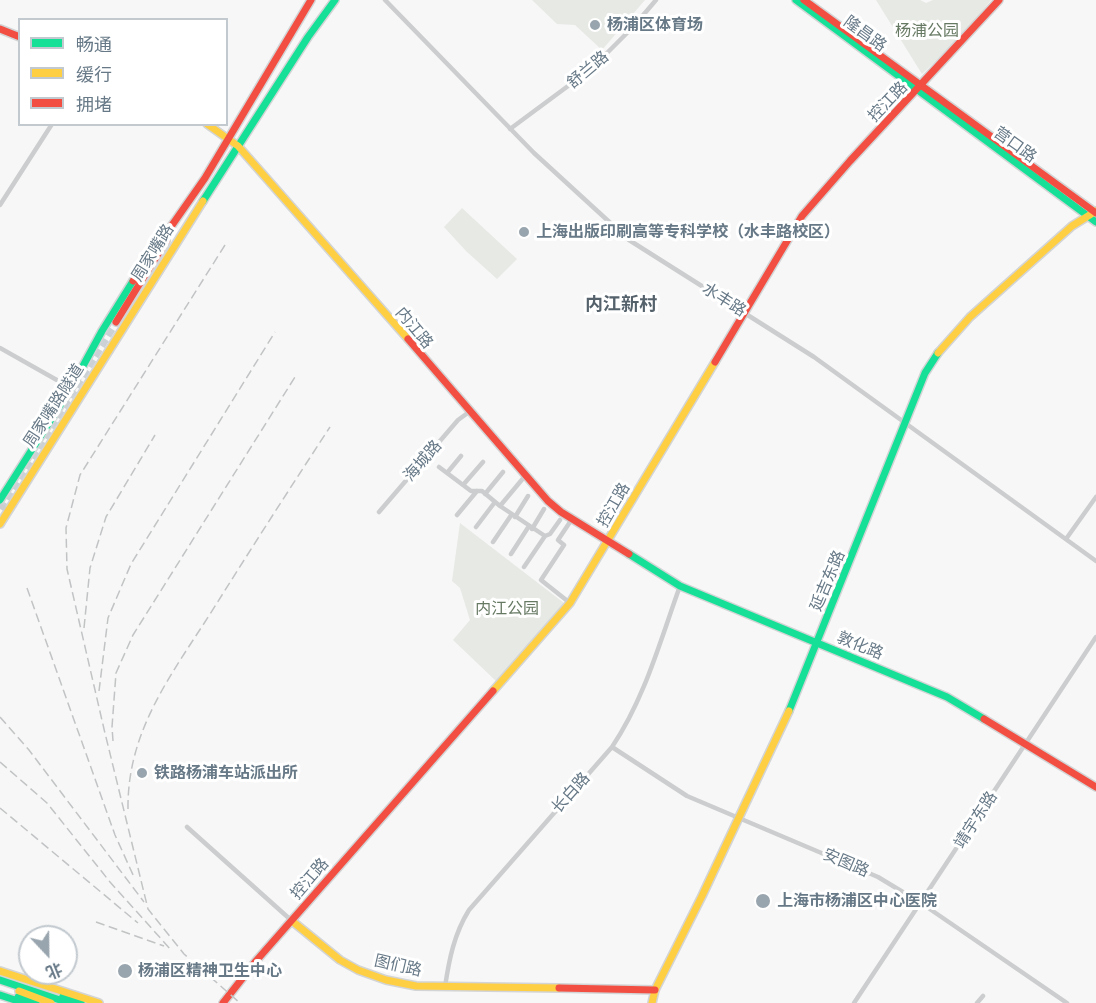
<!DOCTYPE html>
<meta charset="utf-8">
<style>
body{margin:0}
#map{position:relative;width:1096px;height:1003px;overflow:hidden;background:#f7f7f7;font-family:"Work Sans","Noto Sans SC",sans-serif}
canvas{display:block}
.legend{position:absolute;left:18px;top:18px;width:210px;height:108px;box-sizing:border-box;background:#fff;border:2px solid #c2c9cf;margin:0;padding:8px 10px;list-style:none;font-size:18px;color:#677987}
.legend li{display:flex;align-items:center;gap:12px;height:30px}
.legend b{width:30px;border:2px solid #c2c9cf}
.north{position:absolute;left:18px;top:925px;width:60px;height:60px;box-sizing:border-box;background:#fff;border:2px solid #c2c9cf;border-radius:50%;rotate:158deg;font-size:16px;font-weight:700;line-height:24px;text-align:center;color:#677987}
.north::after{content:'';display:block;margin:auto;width:21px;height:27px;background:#99a5ae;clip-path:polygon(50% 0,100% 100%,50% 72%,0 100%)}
</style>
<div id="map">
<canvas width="1096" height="1003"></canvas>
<ul class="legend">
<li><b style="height:8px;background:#16e098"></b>畅通</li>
<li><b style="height:8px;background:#ffcf43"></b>缓行</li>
<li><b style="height:8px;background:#f24e42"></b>拥堵</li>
</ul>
<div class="north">北</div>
</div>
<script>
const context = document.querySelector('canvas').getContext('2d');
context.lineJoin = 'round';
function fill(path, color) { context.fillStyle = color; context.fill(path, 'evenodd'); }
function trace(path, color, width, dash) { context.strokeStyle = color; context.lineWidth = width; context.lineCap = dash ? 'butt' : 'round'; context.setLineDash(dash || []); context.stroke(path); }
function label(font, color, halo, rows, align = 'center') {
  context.font = font + ' "Work Sans","Noto Sans SC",sans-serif'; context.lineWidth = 6; context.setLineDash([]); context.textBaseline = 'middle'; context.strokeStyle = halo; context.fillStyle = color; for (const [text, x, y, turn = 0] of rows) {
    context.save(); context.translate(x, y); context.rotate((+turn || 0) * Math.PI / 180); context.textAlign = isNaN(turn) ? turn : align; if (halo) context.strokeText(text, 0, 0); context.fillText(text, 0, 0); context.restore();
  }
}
const green = new Path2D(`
 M532,0H645L602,50L575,25L557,24Z
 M876,0H920L926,3L933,0H991L965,33L922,74Z
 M462,208L517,259L497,279L466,251L444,227Z
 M460,523L564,603L496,681L453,640L470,620L460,588L452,581Z`);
const primaryTunnel = new Path2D(`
 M0,509L116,322`);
const street = new Path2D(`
 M385,0L534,153L629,240L814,357L1096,561
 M510,129L591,69L633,27L656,0
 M0,205L52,124
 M0,348L71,388
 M439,467L471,491H482L500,506
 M447,473L461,456
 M525,476L500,506L545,536L550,534L560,520
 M463,485L483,462
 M485,494L503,472
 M0,505L8,511
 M379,512L458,420L469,412
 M457,515L477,491
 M515,517L528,496
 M476,527L495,502
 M532,529L544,509
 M1066,539L1096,497
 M493,542L512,514
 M511,554L529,526
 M524,567L545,536
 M570,603L541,580L564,545L558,540L572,519
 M612,747L687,796L878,877L921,903L1067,1003
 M187,827L292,921
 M445,987C449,960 454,934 469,910L612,747C645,698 660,641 680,586
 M854,1003L1096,637
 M977,1003L983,996`);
const fast = new Path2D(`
 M796,0L1096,222
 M203,201L308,37L335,0
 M0,500L71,388L102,331L133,281
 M629,554L680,586L947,697L984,719
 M789,711L925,373L938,353
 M0,980L69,1003
 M0,995L24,1003
 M63,996L81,1003
 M18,997L36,1003`);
const slow = new Path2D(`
 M207,124L238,146L408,339
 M938,353L970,317L1072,226L1096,211
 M0,524L203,201
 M493,691L570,603L715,362
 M292,921L340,960L358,970L386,980L416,986L559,988
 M0,971L99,1003
 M19,991L51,1003
 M652,1003L655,990L702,896L789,711`);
const jam = new Path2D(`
 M804,0L1096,213
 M0,29L20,37
 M133,281L205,178L311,0
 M116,322L166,241
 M408,339L548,501L561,512L629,554
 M715,362L802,216L850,161L999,0
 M984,719L1096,787
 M559,988L655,990
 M223,1003L256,961L493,691`);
const rail = new Path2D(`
 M225,245L80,475L66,528L67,569L104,729L148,909L184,954L240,1003
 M27,588L115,835L134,877
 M84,628L90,568L106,517L155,435
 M99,691L108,618L131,564L275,332
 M0,717L29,750L144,902
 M113,741L112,727L116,673L133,635L295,377
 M0,762L47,803L110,882L172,951
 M0,808L138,923
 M128,809C127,727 176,669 217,603C254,544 292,485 330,427
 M96,922L164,946`);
const markers = [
 [595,25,6,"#99a5ae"],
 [524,232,6,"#99a5ae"],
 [142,773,6,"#99a5ae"],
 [763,901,8,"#99a5ae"],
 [125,971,8,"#99a5ae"]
];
const poiNames = [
 ["杨浦区体育场",607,25],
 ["上海出版印刷高等专科学校（水丰路校区）",536,232],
 ["铁路杨浦车站派出所",154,773],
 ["上海市杨浦区中心医院",777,901],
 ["杨浦区精神卫生中心",138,971]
];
const parkNames = [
 ["杨浦公园",927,31],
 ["内江公园",507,609]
];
const streetNames = [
 ["隆昌路",865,34,36],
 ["舒兰路",588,70,-40],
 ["控江路",888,102,-46],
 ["营口路",1015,145,36],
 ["周家嘴路",153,253,-58],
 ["水丰路",724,300,32],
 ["内江路",414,328,50],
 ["周家嘴路隧道",54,406,-57],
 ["海城路",423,461,-49],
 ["控江路",614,505,-60],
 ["延吉东路",828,581,-67],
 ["敦化路",860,646,22],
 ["长白路",571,793,-48],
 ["靖宇东路",976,820,-57],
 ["安图路",846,863,23],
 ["控江路",310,879,-49],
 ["图们路",398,966,13]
];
const neighbourhoodNames = [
 ["内江新村",621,305]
];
fill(green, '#e6e9e4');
trace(primaryTunnel, '#ccd1d5', 8, [8, 4]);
trace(fast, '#d3d4d5', 10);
trace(slow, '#d3d4d5', 10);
trace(jam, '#d3d4d5', 10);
trace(street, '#cccdce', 4.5);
trace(fast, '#16e098', 7);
trace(slow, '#ffcf43', 7);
trace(jam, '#f24e42', 7);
trace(rail, '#c1c3c4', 1.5, [9, 4.5]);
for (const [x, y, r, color] of markers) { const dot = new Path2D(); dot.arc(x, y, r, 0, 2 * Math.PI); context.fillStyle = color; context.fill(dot); trace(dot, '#fff', 2); }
label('bold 16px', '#677987', '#fff', poiNames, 'left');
label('16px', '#667962', '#fff', parkNames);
label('16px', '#677987', '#fff', streetNames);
label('bold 18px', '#55626c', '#fff', neighbourhoodNames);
</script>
